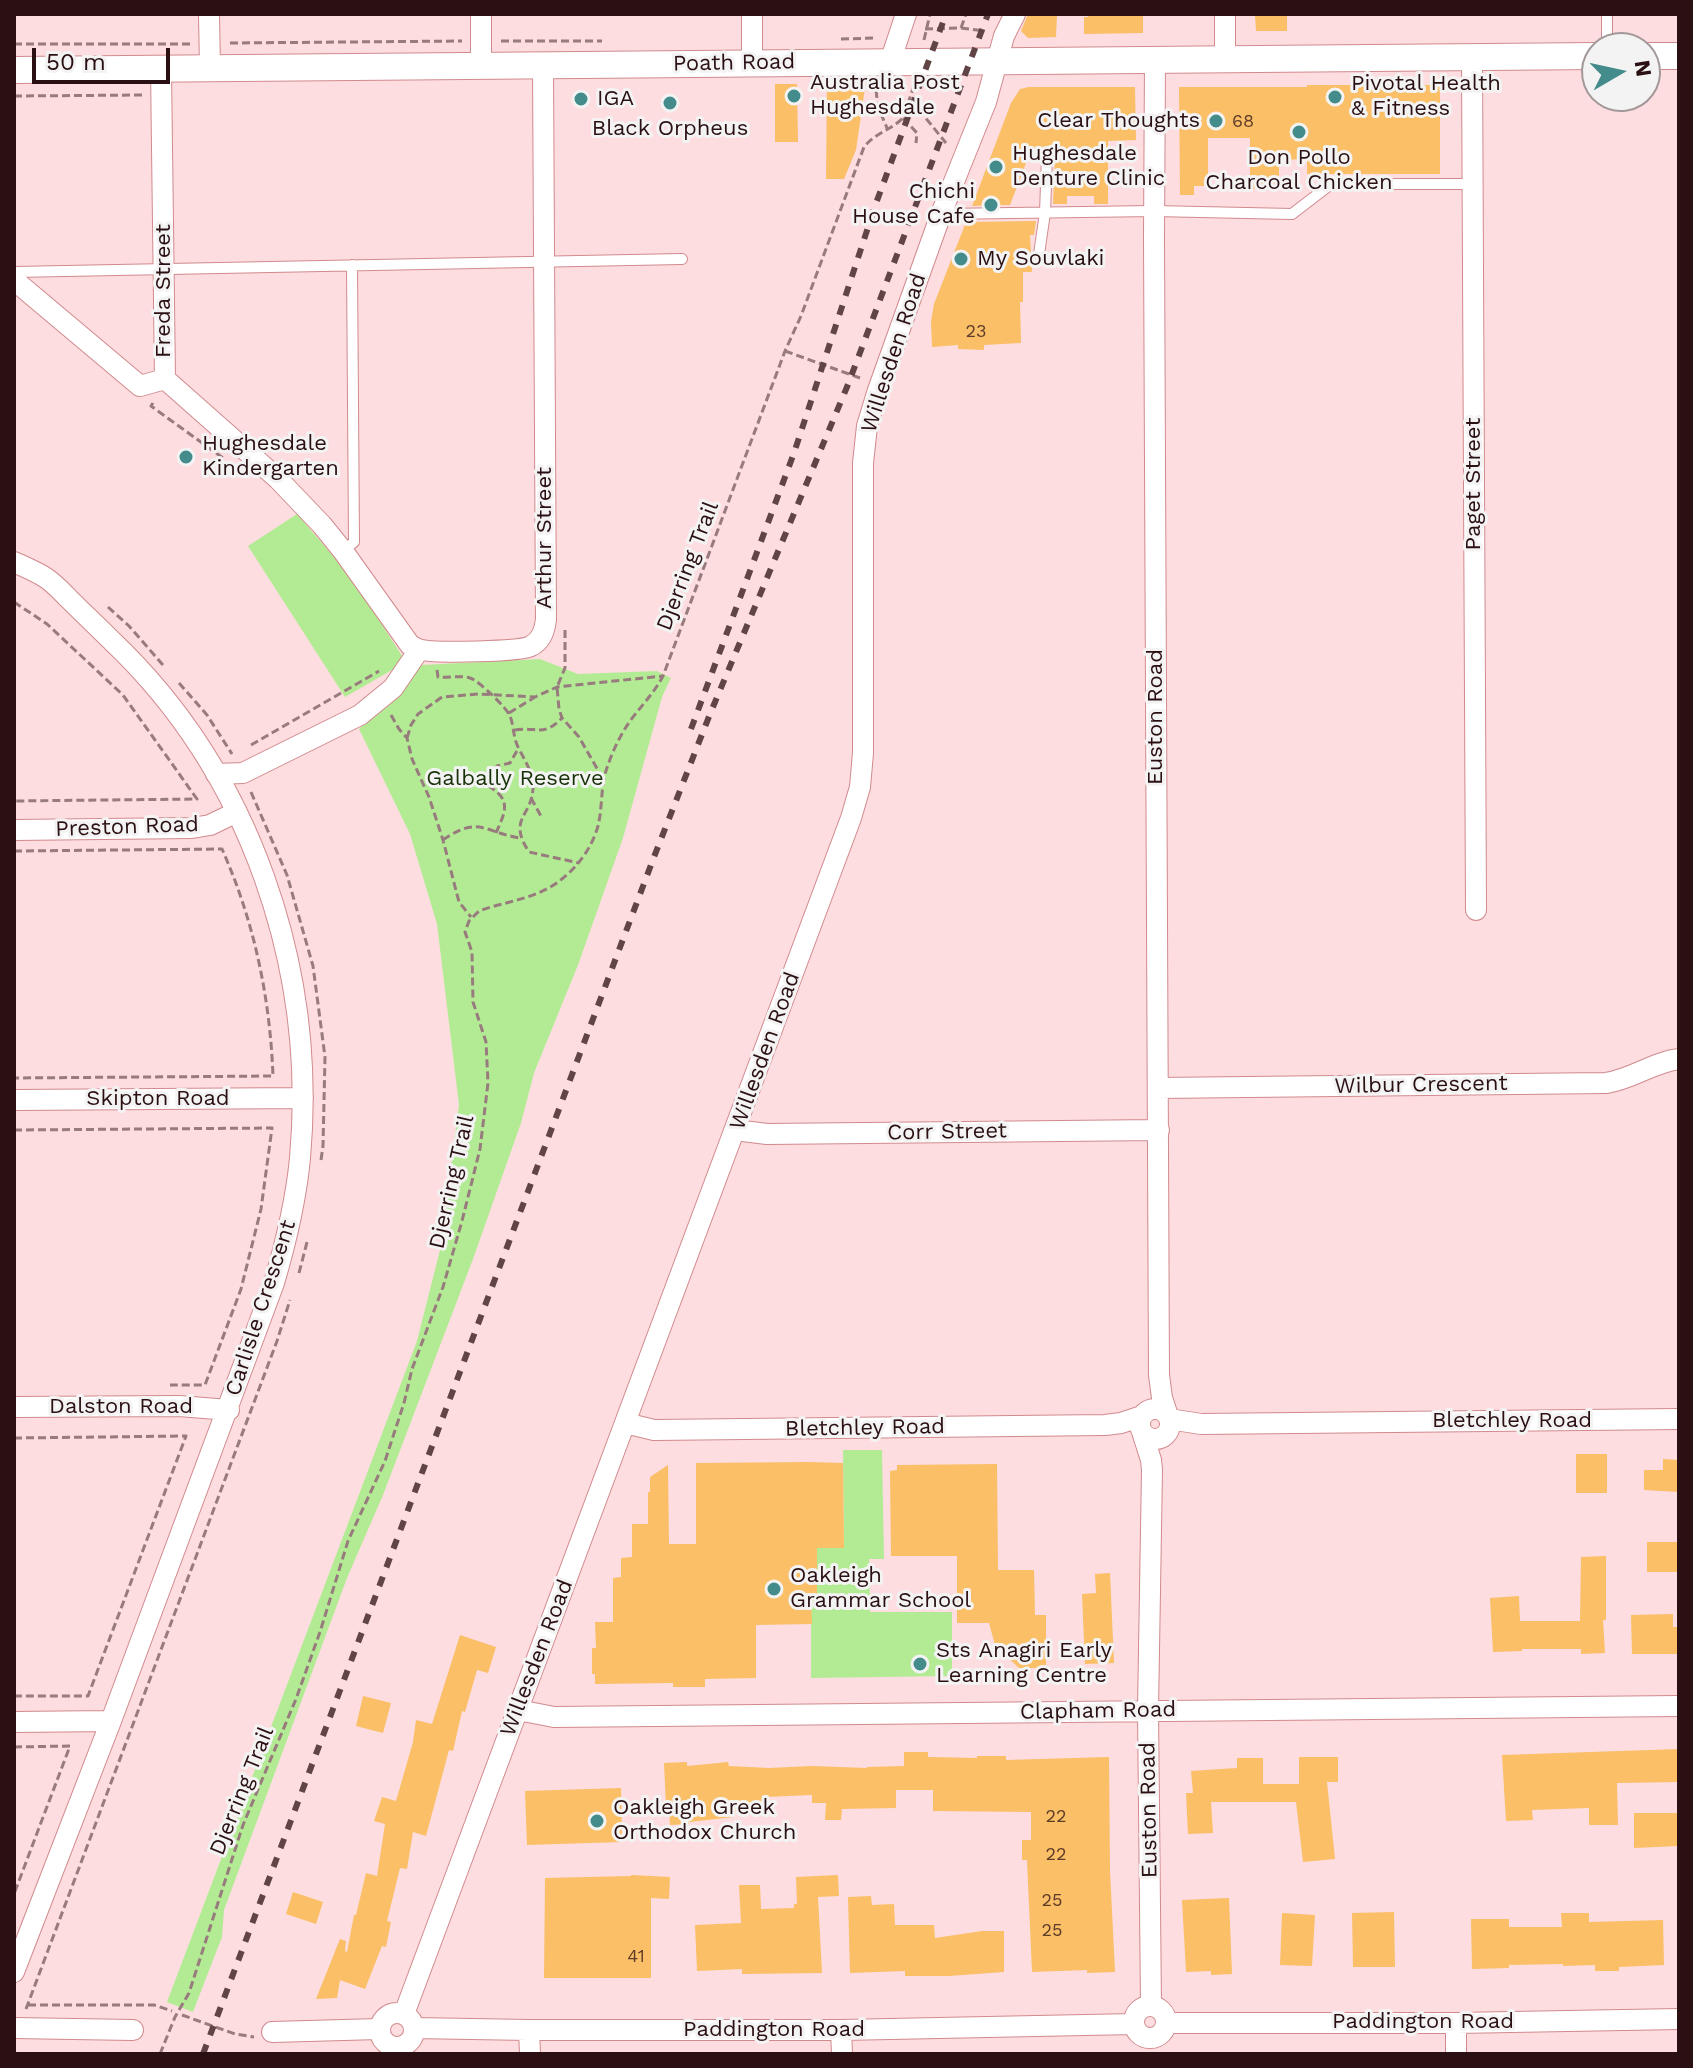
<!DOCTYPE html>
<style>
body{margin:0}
#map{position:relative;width:1693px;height:2068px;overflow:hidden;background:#fddddf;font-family:"Work Sans",sans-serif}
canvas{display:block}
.frame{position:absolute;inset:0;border:16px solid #2b1013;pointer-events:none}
.north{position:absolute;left:1581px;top:32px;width:80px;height:80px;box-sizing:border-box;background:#f3f3f3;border:2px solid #a39899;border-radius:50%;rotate:81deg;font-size:22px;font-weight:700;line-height:32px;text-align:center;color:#2b1013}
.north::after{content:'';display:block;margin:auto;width:28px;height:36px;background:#448c8b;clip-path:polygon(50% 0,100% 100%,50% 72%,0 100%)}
.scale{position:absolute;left:32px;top:48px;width:138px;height:36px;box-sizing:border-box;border:4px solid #2b1013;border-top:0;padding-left:10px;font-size:24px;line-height:28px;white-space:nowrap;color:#2b1013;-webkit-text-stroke:6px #f3f3f3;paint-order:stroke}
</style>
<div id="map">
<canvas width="1693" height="2068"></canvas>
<div class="frame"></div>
<div class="north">N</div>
<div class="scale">50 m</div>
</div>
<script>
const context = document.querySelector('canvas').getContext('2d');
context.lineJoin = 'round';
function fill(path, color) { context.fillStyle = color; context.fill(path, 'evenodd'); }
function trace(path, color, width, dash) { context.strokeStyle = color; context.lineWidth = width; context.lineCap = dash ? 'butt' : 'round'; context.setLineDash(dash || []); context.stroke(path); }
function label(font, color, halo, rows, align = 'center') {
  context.font = font + ' "Work Sans",sans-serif'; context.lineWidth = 6; context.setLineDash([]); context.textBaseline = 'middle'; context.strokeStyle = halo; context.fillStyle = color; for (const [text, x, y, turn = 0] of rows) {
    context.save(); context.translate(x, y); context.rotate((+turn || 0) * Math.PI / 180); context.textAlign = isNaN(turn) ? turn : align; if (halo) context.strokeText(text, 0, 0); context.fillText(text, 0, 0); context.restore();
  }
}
const green = new Path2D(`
 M297,514L352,578L406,662L345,697L248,546Z
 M540,659L578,674L657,671L671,678L662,697L623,838L578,965L534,1073L521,1123L473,1259L383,1495L347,1578L224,1910L222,1937L193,2012L167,2002L417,1341L440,1250L459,1105L437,924L410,834L359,729L421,665Z
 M843,1450H882L884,1559H869L870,1612H952V1676L811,1678V1601L817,1600V1548H844Z`);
const building = new Path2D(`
 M1028,14H1057L1056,37L1028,38L1021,31Z
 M1088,14H1143V33L1084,34V17H1088Z
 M1255,14H1287V31H1256Z
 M866,81L856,150L844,179H826L827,82Z
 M775,84H797L798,142H775Z
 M1307,85H1440V174H1307V159L1279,160V189H1250V138H1208V186H1194V195H1180L1179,87H1307Z
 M1029,87H1135L1136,140L1108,141V204H1094V196H1067V204H1053L1055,156L1052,150L1046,148L1041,151L1039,159L1031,150L1010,205L972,206L1011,103L1020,89Z
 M1036,221L1034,235H1030L1032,272H1023V302H1020L1021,343L984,345V350L958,349V345L932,347L931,321L934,304L966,222Z
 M1576,1454H1607V1493H1576Z
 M1663,1459L1679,1460V1492L1644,1490V1470H1663Z
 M809,1462L843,1463L844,1548H817V1601H811L812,1624L756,1625V1678L705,1679V1687H673V1683L595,1684V1674H592V1648H596L595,1622H613V1578L621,1577V1558L632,1557V1524H648V1492H650V1477L668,1465L669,1544H696V1463Z
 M997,1464L998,1570H1034L1035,1615H1046V1668H1019L995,1645L989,1623H957V1556H891L890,1471L897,1470V1465Z
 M1647,1542H1679V1572H1647Z
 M1606,1556V1620H1603L1605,1653L1581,1654V1649H1522V1651L1493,1652L1490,1598L1519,1596L1520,1621H1580L1581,1557Z
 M1110,1573L1114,1663L1085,1664L1082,1594L1096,1593L1095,1574Z
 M1673,1614V1627H1679V1654H1632L1631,1615Z
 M460,1635L496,1647L488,1673L477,1670L465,1712L462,1711L453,1751L449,1750L426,1836L413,1832L407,1869L400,1868L387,1921L391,1922L386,1947L382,1946L365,1989L340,1980L337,1998L316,1999L340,1939L346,1941L345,1951L347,1952L354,1915H356L366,1873L377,1876L385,1824L374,1821L382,1797L396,1801L413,1742L416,1720L432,1724Z
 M363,1696L391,1703L383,1733L356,1726Z
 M1679,1749V1782L1617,1783L1618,1825H1589V1808L1532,1810L1533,1820L1506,1821L1502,1755Z
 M904,1752H928V1757L977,1758V1756H1006V1760L1109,1757L1110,1871L1115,1972L1087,1973V1970L1032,1972L1027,1860H1022V1840H1031V1812L933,1811V1790H896V1808L842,1809L841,1820H825L826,1803H812V1795L766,1797L765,1813L733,1812L734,1817L689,1822V1824L670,1825L669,1807H666L664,1763L687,1762V1766L728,1762L729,1766L769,1768L812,1766L867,1768V1767L904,1766Z
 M1299,1757H1338V1782H1327L1335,1859L1303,1862L1296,1802H1211L1213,1833L1188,1834L1186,1793H1193L1191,1771L1237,1768V1758H1263V1784H1299Z
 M621,1788L622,1842L527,1845L525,1791Z
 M1634,1813H1679V1846L1634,1848Z
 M631,1875L670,1877L669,1899L651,1898V1978H544L545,1878L631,1876Z
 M838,1875L839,1896L818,1897L822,1973L742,1974V1969L697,1971L695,1925L741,1923L739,1885H760L761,1909L794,1908V1904H797L796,1877Z
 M293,1892L323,1902L316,1924L286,1914Z
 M871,1896L872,1905L894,1904L895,1925H934L935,1938L982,1931H1004V1972L949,1976H905V1971L850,1973L848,1897Z
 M1229,1898L1232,1974L1211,1975V1971L1186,1972L1182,1900Z
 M1394,1912L1395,1967H1353L1352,1913Z
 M1282,1913L1315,1915L1312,1966L1280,1965Z
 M1561,1913H1589V1922L1663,1920L1664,1965L1619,1967V1971H1595V1965L1563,1966V1964L1509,1965V1968L1472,1969L1471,1919H1509V1927H1562Z`);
const path = new Path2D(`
 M961,28L966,14
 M925,29L961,28L985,31
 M841,39L877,38
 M924,40L930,14
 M501,41H602
 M230,43L462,41
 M14,44H190
 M876,90L878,107L887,128
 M14,96L143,95
 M911,100L946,143
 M903,118L917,133L916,143
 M785,351L860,378
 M153,403L151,406L223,458
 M14,602L47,624L123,695L197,799L14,801
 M108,607L129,626L163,665
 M565,630V668L557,687L559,709L562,718L579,737L603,779
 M437,670L438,677C447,678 461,675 470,678C478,680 507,708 510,716C514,726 513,737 518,747C525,761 533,772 533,788C532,817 507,818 529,852L579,863
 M179,683L207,715L232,754
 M509,713L535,697
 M391,715L399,729L407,738L412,759L429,797L443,840L459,902L471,917
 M515,730C538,726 542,738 562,718
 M407,738L411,725L418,714L442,697L479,694L535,697L557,687L663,676
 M251,745L379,671
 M251,792L287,875L313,966L325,1057L323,1146L321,1160
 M531,798L542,818
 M496,833C505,812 512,801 490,787L489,779L497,766L510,763L518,749
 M443,840C479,815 483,832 520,838
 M14,851L222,849C254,921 270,997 273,1076L14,1078
 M14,1130L272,1128L261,1209L241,1289L205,1385H170
 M299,1273L307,1242
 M14,1438L186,1436L88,1696H14
 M14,1747L70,1746L14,1894
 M28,2005H154L172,2011
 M26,2009L277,1341L290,1300
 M182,2015L235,2034L254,2037
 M160,2054L175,2017L189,1993L243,1825L296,1699L320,1632L348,1541L385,1461L404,1403L412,1369L443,1287L462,1221L480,1149L488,1083L486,1042L473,1002L472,952L465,932L469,921L479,911C498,904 519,901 538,893C566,882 590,855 598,826C603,806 600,785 608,765C613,750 621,734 630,721C642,705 654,693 663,676L785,351L801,316L864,147C875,133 891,130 903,118L915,83`);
const service = new Path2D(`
 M1607,14V48
 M941,214L1154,211L1292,214L1331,184H1473
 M1039,254L1045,213L1047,156
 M14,272L682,259
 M343,551L354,542L352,265`);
const minor = new Path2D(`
 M209,14L210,69
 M481,14V66
 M752,14V63
 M1225,14V59
 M1472,57L1476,910
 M1155,60L1154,237L1159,1375L1162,1398L1168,1416
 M890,62L906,14
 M161,69L165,379L278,479L322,525L343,551L410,645C416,648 416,649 422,650C437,653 520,652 531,646C541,641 545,630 546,619L543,65
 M14,280L140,386L165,379
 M14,562C25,567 37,572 46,578C55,584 62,592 69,599C83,613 98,627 112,641C251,773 317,969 300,1158C296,1201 286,1242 274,1283L111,1721L14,1972
 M216,774L243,773L360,715L393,688L419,650
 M14,830L192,828L210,825L237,812
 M1158,1088L1606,1083C1633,1079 1653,1062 1679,1059
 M14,1100L303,1098
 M735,1130L767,1134L1159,1130
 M14,1407L179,1406L229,1410
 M1140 1424a15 15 0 1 1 30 0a15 15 0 1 1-30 0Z
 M1169,1419L1201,1424L1679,1419
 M625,1423L654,1430L1105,1425L1121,1423L1142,1416
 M1143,1435L1151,1460L1152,1470L1148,1710L1151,2006
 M518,1710L554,1717L1679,1706
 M14,1722L111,1721
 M1134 2022a16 16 0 1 1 32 0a16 16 0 1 1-32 0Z
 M380 2030a17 17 0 1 1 34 0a17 17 0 1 1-34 0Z
 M404,2014L851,818L860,787L863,753V463L867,426L878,390L941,214L986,102L1004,36L1015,14
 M1167,2023H1456L1679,2019
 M1456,2023V2054
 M14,2028L133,2030
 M414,2028L529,2030H841L1134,2024
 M529,2030L530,2054
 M841,2030L842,2054
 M272,2032L379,2029`);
const tertiary = new Path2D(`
 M1645,56H1679
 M14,70L1597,56`);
const rail = new Path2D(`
 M691,729L794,453L875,206L946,14
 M203,2054L654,857L710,714L847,387L988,14`);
const markers = [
 [794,96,8,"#448c8b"],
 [1335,97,8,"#448c8b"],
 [581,99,8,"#448c8b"],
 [670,103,8,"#448c8b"],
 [1216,121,8,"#448c8b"],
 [1299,132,8,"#448c8b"],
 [996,167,8,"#448c8b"],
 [991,205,8,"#448c8b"],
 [961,259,8,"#448c8b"],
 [186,457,8,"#448c8b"],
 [774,1589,8,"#448c8b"],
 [920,1664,8,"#448c8b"],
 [597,1821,8,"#448c8b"]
];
const numberNames = [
 ["68",1243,122],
 ["23",976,332],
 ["22",1056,1817],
 ["22",1056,1855],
 ["25",1052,1901],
 ["25",1052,1931],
 ["41",636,1957]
];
const streetNames = [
 ["Poath Road",734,63,-1],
 ["Freda Street",164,291,-90],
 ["Willesden Road",894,353,-72],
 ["Paget Street",1474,484,-90],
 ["Arthur Street",545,538,-90],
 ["Djerring Trail",688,566,-69],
 ["Euston Road",1156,717,-90],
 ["Preston Road",127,827,-2],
 ["Willesden Road",765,1051,-70],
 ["Wilbur Crescent",1421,1085,-1],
 ["Skipton Road",158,1099],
 ["Corr Street",947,1132,-1],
 ["Djerring Trail",452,1182,-77],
 ["Carlisle Crescent",261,1308,-72],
 ["Dalston Road",121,1407],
 ["Bletchley Road",1512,1421],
 ["Bletchley Road",865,1428,-1],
 ["Willesden Road",537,1658,-69],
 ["Clapham Road",1098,1711,-1],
 ["Djerring Trail",242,1791,-68],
 ["Euston Road",1149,1810,-91],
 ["Paddington Road",1423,2022],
 ["Paddington Road",774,2030]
];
const poiNames = [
 ["Australia Post",810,83],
 ["Hughesdale",810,108],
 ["Pivotal Health",1351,84],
 ["& Fitness",1351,109],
 ["IGA",597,99],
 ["Clear Thoughts",1200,121,"right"],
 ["Black Orpheus",670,129,"center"],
 ["Hughesdale",1012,154],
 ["Denture Clinic",1012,179],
 ["Don Pollo",1299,158,"center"],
 ["Charcoal Chicken",1299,183,"center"],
 ["Chichi",975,192,"right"],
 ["House Cafe",975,217,"right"],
 ["My Souvlaki",977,259],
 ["Hughesdale",202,444],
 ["Kindergarten",202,469],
 ["Oakleigh",790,1576],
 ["Grammar School",790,1601],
 ["Sts Anagiri Early",936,1651],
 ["Learning Centre",936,1676],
 ["Oakleigh Greek",613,1808],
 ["Orthodox Church",613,1833]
];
const parkNames = [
 ["Galbally Reserve",515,779]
];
fill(green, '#b3eb95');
fill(building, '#fabf67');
trace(service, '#d18a8e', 12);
trace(minor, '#d18a8e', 22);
trace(tertiary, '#d18a8e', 28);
trace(path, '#987b7d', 3, [8, 4]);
trace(service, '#fff', 10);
trace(minor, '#fff', 20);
trace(tertiary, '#fff', 26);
trace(rail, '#604446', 6, [10, 10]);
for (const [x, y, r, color] of markers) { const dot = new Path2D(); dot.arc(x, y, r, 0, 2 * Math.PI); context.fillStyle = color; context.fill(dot); trace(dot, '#f3f3f3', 3); }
label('18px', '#5f3c28', null, numberNames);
label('22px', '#2b1013', '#f3f3f3', streetNames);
label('22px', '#2b1013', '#f3f3f3', poiNames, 'left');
label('22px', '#183106', '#f3f3f3', parkNames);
</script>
